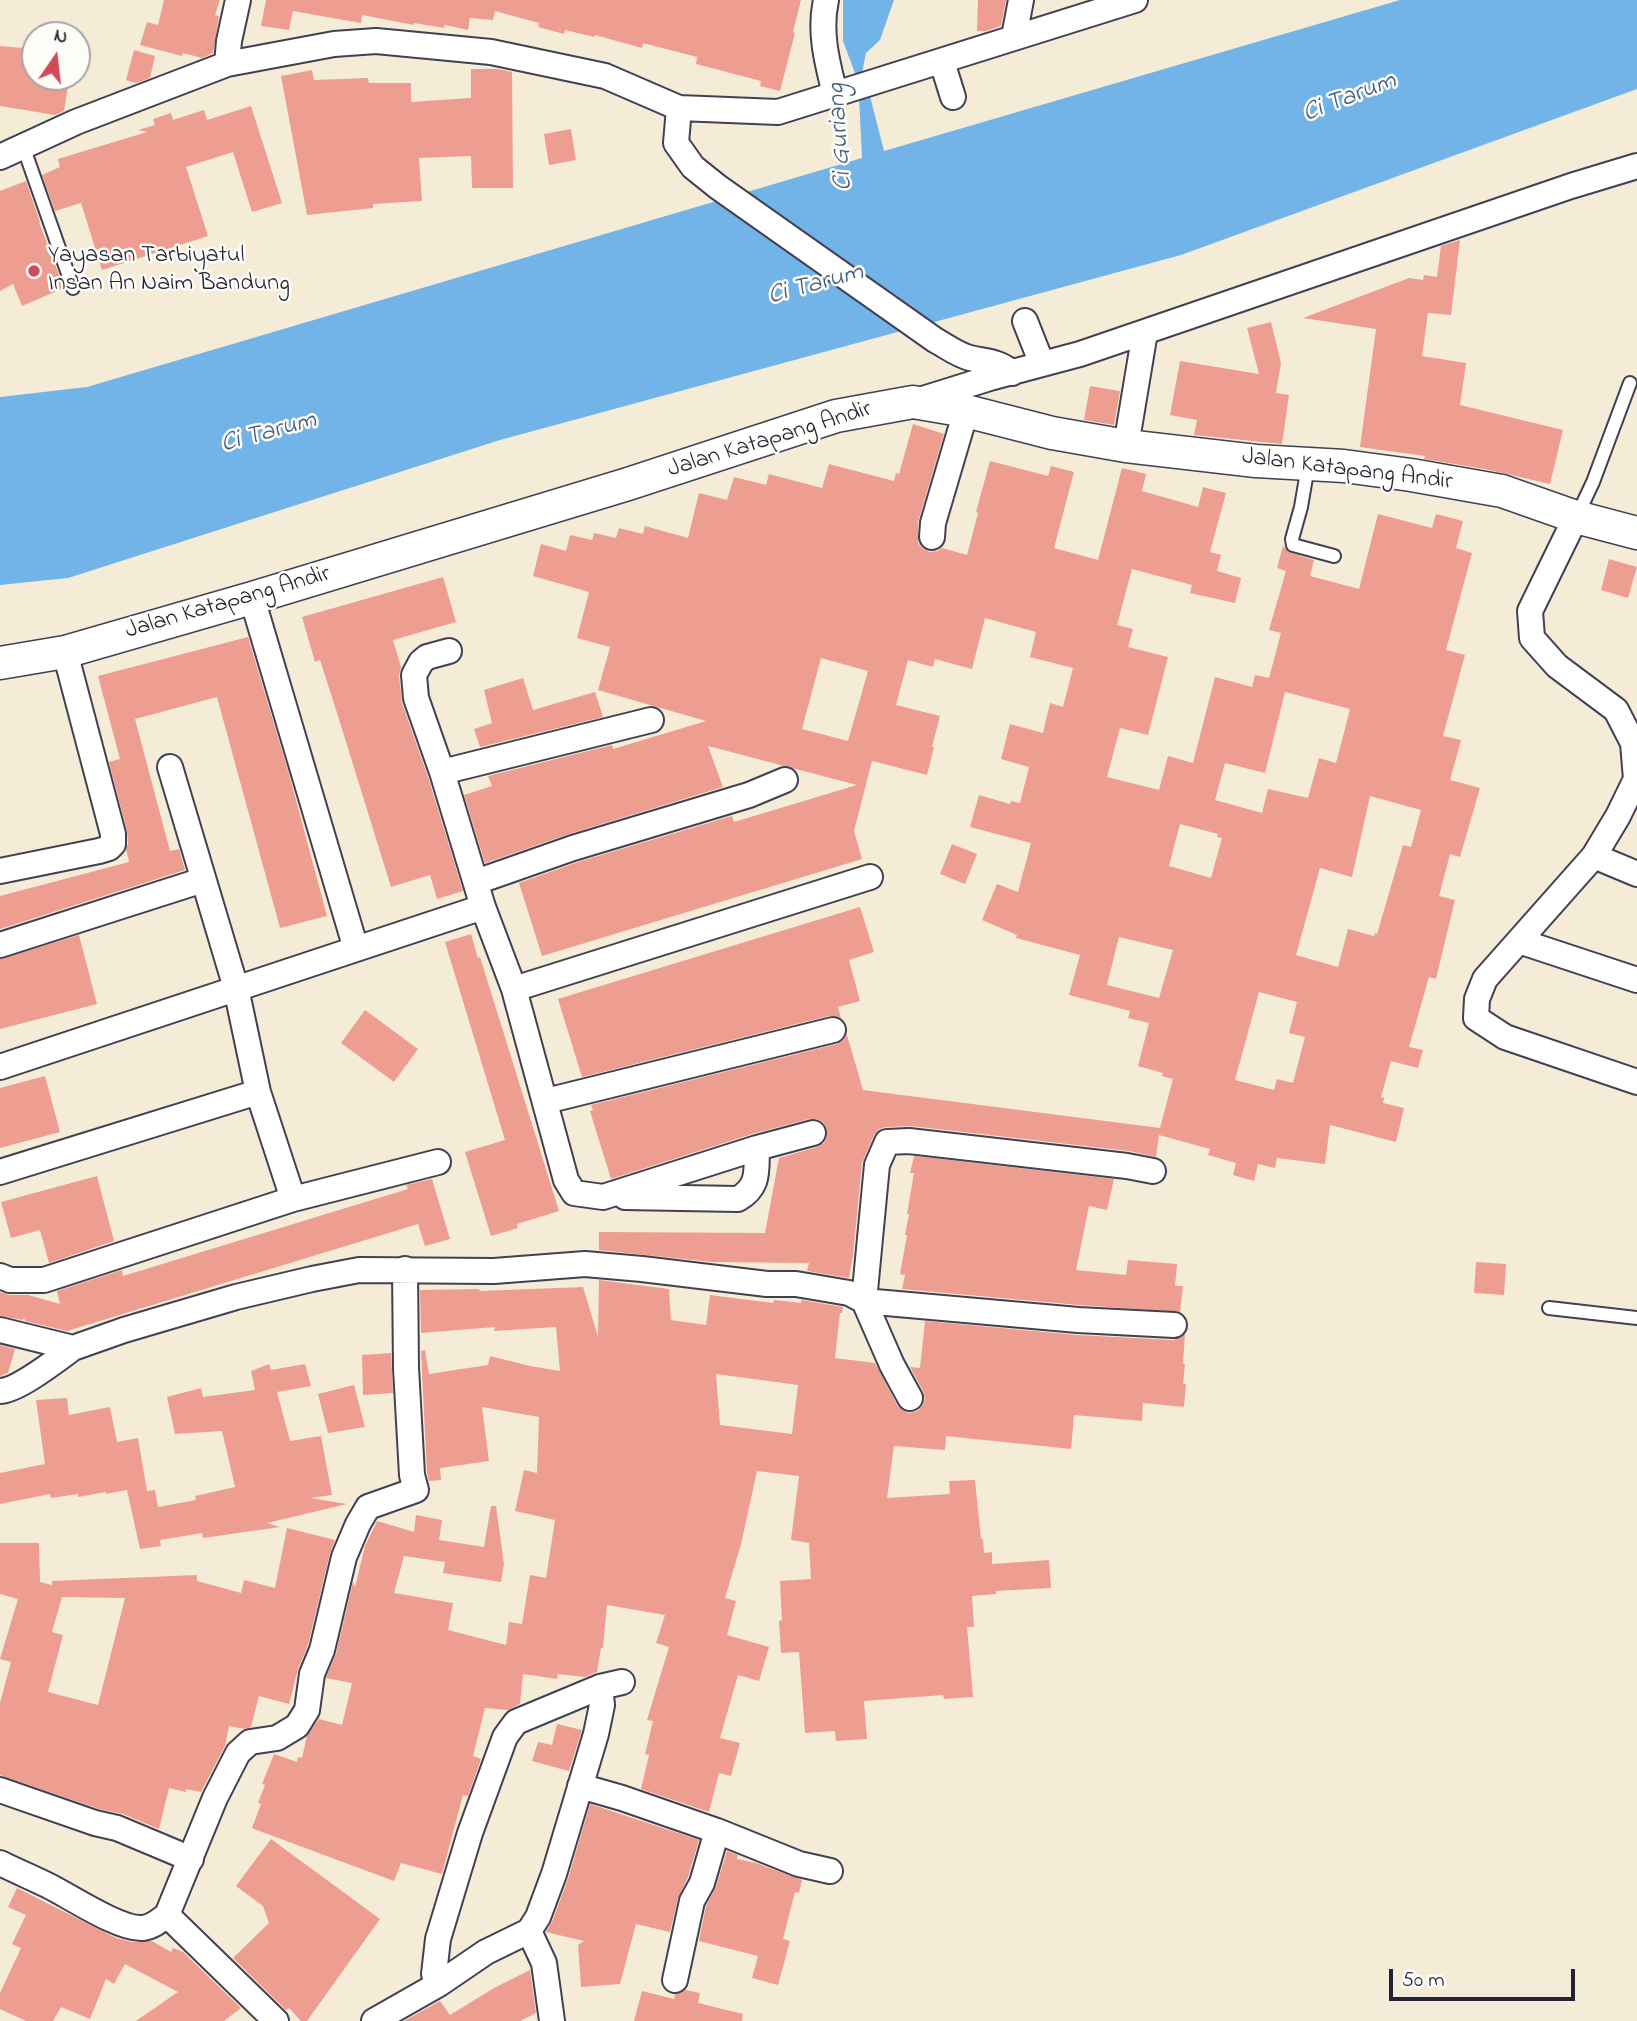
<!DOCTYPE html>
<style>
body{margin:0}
#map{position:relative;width:1637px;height:2021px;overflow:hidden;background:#f5ecd8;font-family:"Indie Flower",sans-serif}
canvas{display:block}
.north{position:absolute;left:21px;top:21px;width:70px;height:70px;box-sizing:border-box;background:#fdfcf7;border:2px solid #a5a5ac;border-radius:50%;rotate:14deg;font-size:19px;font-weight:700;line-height:28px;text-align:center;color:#22223b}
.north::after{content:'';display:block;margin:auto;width:24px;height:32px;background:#d1495b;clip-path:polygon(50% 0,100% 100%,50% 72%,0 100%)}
.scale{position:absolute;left:1389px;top:1969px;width:186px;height:32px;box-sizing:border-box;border:4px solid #22223b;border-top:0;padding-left:9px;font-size:21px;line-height:24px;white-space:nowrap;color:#22223b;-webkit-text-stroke:5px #fdfcf7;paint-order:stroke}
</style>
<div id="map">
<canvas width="1637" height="2021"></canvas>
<div class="north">N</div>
<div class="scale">50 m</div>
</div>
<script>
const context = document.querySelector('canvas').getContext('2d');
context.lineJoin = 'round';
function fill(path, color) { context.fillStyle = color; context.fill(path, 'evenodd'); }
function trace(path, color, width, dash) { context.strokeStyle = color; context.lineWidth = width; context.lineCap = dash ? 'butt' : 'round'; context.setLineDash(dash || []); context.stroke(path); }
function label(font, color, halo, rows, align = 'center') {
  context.font = font + ' "Indie Flower",sans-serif'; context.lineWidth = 5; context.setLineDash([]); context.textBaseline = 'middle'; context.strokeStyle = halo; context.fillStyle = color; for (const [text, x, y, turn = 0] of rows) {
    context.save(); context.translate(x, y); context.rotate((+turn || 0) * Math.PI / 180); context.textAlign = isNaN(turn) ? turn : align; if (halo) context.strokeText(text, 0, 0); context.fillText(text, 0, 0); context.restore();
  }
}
const water = new Path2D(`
 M843,0H894L880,40L866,53L862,73L870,96L884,151L1400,0H1637V89L1181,255L500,440L68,578L0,585V397L87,387L862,158L859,96L855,73L843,41Z`);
const building = new Path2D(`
 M164,0H220L215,15L219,16L213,53L202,58L183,53L182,56L140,45L147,22L158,25Z
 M266,0H801L793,32L795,33L780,91L760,86L761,81L696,64L697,57L643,43L642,48L595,35L594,37L565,30L564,34L538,27L539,23L495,11L493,20L470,18L468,30L445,25L444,28L414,23V25L362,15L361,23L293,11L289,30L261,26Z
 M978,0H1006L1001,26L986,31H977Z
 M0,46L35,49V77H58V85L68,86L64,111L55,115L0,106Z
 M134,50L155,56L150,78L136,83L126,80Z
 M471,69H498L512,72L513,188H472L471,156L419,158L422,201L373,204V208L307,215L281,76L312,70L314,80L368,78L369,83H411V102L471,98Z
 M251,106L282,203L252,212L233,152L186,167L208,236L102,270L81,203L55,211L42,175L60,167L58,159L147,132L138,130L155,125L153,119L171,113L173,120L204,110L207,120Z
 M571,129L576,160L549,165L544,134Z
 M26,181L40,222H39L64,288L22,306L13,284L0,291V191Z
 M1460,240L1451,315L1428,313L1422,356L1466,363L1460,405L1563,430L1550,484L1485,469L1424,459L1425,456L1360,447L1376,329L1303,318L1409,278L1423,280L1424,275L1437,277L1441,246Z
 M1271,322L1281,363L1276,393L1289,395L1282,444L1194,435L1197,420L1170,415L1180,361L1259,374L1247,328Z
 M1090,386L1120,391L1114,425L1084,420Z
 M913,424L944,434L918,522V543L923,549L930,552L938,551L942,548L967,555L978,513L976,512L990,461L1048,476L1051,466L1074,472L1054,548L1098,560L1122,468L1146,474L1142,491L1198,507L1203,487L1226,493L1210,552L1221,555L1217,571L1241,578L1235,603L1190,593L1192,585L1132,569L1117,625L1133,629L1128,647L1168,657L1148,735L1120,728L1107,777L1159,790L1168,756L1193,763L1215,677L1252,687L1255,675L1269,678L1281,633L1269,630L1286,571L1277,568L1283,546L1291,553L1314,560L1310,576L1359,589L1378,514L1432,528L1436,514L1463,521L1456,548L1472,553L1446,650L1465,655L1443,736L1461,740L1450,780L1480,788L1460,857L1450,854L1439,896L1455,900L1436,979L1429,977L1409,1047L1423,1050L1418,1068L1391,1061L1381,1097L1384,1098L1383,1103L1404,1108L1396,1142L1330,1125L1325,1164L1277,1158L1275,1168L1258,1164L1254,1181L1233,1175L1236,1163L1208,1155L1210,1149L1159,1135L1156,1157L1129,1151L911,1126L886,1127L879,1129L874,1135L862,1163L853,1255L849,1278L807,1271L809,1263L712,1262L599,1250V1232L765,1233L779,1158L817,1147L824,1143L827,1137V1130L823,1122L816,1119H809L752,1134L611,1179L590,1111L593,1110L591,1105L837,1044L843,1041L847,1035L863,1090L1160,1128L1173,1079L1162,1076L1163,1073L1138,1066L1149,1023L1128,1018L1130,1011L1069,995L1080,955L1016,938L1017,935L982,920L997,884L1018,892L1031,843L970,827L979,795L1010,804L1011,801L1020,803L1029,767L1001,759L1010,724L1043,733L1050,703L1063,707L1073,668L1030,657L1036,632L985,618L972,669L935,659L933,667L908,660L896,705L940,716L932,747H934L927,775L872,761L854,831L862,859L542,956L519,883L578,862L732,816L734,822L857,785L708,746L723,787L569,834L485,863L464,795L492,786L488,776L612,745L613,749L706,721L598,690L610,647L577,638L589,592L533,576L541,544L566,551L570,535L592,540L594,533L616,538L619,528L643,534L645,526L688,538L699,493L727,500L734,477L766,485L769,474L822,488L829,464L894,481L896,473L899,474ZM821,658L868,671L848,741L802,729ZM1285,692L1350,709L1336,763L1319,758L1308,798L1268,789L1262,813L1215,800L1225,763L1265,773ZM1370,796L1421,810L1411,847L1403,845L1377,934L1375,933L1374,936L1348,929L1338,967L1296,955L1320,868L1352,877ZM1180,824L1218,834L1217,837L1222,838L1211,878L1169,866ZM1119,937L1173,950L1159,998L1107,985ZM1259,992L1297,1002L1289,1033L1305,1037L1293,1083L1277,1079L1274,1090L1235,1080Z
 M1609,559L1637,567L1628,598L1601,590Z
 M443,577L456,622L393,640L401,667L399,676L402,703L428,777L463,891L437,899L430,875L391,887L338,716L320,660L315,662L302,617Z
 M248,637L289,774L327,916L280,928L217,697L135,719L170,851L179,849L185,870L0,929V896L129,862L126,849L128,844L127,831L109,762L120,759L98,676Z
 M523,678L533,710L595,692L603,717L480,747L474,729L492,723L484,690Z
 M952,844L977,854L965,884L940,874Z
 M860,907L874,952L849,960L860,1001L838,1007L841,1018L836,1016H829L582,1077L558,999Z
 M471,934L478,958L480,957L559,1211L517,1224L518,1228L491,1236L465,1152L505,1140L445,942Z
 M79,935L97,1004L0,1029V959Z
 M365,1010L418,1049L394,1082L341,1043Z
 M45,1076L60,1132L0,1148V1088Z
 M914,1156L1114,1179L1107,1210L1089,1206L1076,1270L1126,1275L1128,1260L1177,1264L1175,1286H1183L1180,1312L1079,1305L902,1289L905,1275L900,1274L907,1235H905L909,1214H907L914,1173H910Z
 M97,1176L114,1241L49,1263L40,1230L11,1238L1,1202Z
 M432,1179L450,1239L425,1246L418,1224L67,1331L25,1321L24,1317L23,1320L0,1316V1292L10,1295H28L60,1304L57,1291L122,1270L123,1276L408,1189L406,1185Z
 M1476,1262L1506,1264L1504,1295L1474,1293Z
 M599,1280L669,1289L671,1320L706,1325L710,1295L773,1303L774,1300L801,1303V1300L843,1307L842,1313H840L835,1358L875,1363L897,1405L902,1410L909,1413L918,1411L922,1406L925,1399L923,1391L910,1367L920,1368L925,1321L1077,1335L1173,1340L1180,1338L1185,1334L1183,1364H1185L1183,1384H1186L1184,1407L1143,1403L1142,1421L1074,1415L1071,1449L946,1436L945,1450L894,1446L887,1498L950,1494L949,1481L975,1480L981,1539H983L984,1553L992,1552V1564L1049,1560L1051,1588L996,1591V1594L972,1596L974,1627H967L973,1697L944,1699L943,1695L864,1701L867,1739L836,1741L835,1731L805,1733L799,1652L781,1653L779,1621L782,1620L780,1581L811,1579L809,1543L791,1540L799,1476L757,1471L741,1544L725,1598L736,1601L727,1635L769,1647L759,1681L738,1675L720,1738L740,1743L731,1776L719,1773L709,1812L641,1789L649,1755L645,1754L653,1721L647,1720L669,1647L656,1643L665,1615L607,1605L603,1648H601L597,1672L585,1677L558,1674L557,1679L523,1674L520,1704L508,1710L485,1708L473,1756L481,1759L468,1796L463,1795L442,1874L401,1863L394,1881L254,1829L252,1828L261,1804L258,1803L265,1785L262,1784L274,1754L297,1762L298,1757L302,1758L307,1736L319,1719L342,1725L352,1683L326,1678L336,1654L353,1582L355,1587L365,1546L377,1521L414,1532L416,1515L442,1520L439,1540L484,1547L491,1506H496L504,1564L501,1582L443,1573L445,1562L404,1556L394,1593L453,1603L448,1630L506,1645L509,1622L522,1624L530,1575L546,1578L555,1520L515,1511L524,1470L537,1473L539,1417L482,1407L489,1461L440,1468L441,1480L429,1481L427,1473L421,1351L425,1350L429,1374L488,1365L490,1356L530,1366L560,1371L556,1327L494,1331L495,1327L421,1333L420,1290L479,1289L480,1291L583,1287L598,1337ZM716,1374L798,1385L792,1434L720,1425Z
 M0,1345L15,1349L8,1373L0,1376Z
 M391,1353L393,1393L363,1395L362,1355Z
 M269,1364L271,1370L305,1364L311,1386L277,1392L290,1441L321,1436L332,1495L310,1498L347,1504L267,1523L280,1527L203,1538L202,1533L160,1540L161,1546L140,1549L127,1490L106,1494V1492L78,1497V1494L51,1498L50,1494L0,1504V1473L45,1464L36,1400L67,1398L69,1415L110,1407L117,1442L138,1438L147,1491L155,1490L158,1507L196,1500L195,1496L235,1487L222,1431L175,1434L167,1397L201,1388L203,1397L255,1390L251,1371Z
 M354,1385L365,1427L328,1433L318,1394Z
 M287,1528L335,1540L330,1553L308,1645L298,1669L289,1704L259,1696L251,1727L245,1729L229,1726L225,1746L201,1792L186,1789V1792L169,1788L159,1829L123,1814L99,1809L0,1775V1703L11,1662L0,1659L18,1599L0,1594V1543H39L40,1582L52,1585V1581L197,1575V1581L241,1593L244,1580L275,1588ZM62,1597L125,1598L98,1705L48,1692L63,1635L52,1632Z
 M557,1724L582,1730L569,1771L532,1761L538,1742L552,1745Z
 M590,1804L699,1840L688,1877L678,1898L670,1932L636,1924L620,1984L581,1987L578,1945L584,1941L546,1932L552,1922L568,1879Z
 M271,1839L380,1919L307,2021H301L289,2008L286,2010L233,1958L269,1923L263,1906L236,1886Z
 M727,1851L738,1855L737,1859L756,1863L802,1880L799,1893L795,1892L783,1939L790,1941L778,1985L752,1978L758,1956L699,1941L706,1906L716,1887Z
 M17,1888L116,1938L132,1942L152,1941L171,1952L173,1948L183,1952L241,2008L224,2021H136L178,1992L125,1964L114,1984L106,1979L90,2019L61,2007L53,2021H26L0,2009V1993L21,1948L12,1944L26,1915L8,1907Z
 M530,1970L536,2013L520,2021H404L440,2001L450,2015L494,1988Z
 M686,1990L700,1993L698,2003L743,2014L742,2021H634L642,1991L674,1999L675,1994Z`);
const service = new Path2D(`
 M23,146L73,288
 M1308,466L1301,507L1292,539L1293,545L1334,556
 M1577,516L1593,482L1630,383
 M1549,1308L1637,1318`);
const minor = new Path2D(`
 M826,0C819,32 827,62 835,94
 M1014,37L1021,0
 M942,62L953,97
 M227,64L229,41L238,0
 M679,108L676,143L693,167L718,187L935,340C946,346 958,355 970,358C986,362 999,361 1012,373
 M0,157L76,122L227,64L334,44L376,41L491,52L605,76L679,108L778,112L1135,0
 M1025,321L1042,364
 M913,402L990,378L1080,354L1571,186L1637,166
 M1126,446L1145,332
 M1576,517L1530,611L1532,638L1557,666L1616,710L1633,743L1636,779L1618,816L1594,856L1485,979L1477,999L1476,1018L1505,1037L1637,1082
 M932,537L933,523L966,411
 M449,651L427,657L421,662L414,675L416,698L442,772L483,907L514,989L566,1180L574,1193L603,1197L757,1148L813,1133
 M170,767L236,988L258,1092L293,1199
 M442,772L651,720
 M1594,856L1637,874
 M0,871L99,851L109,848L113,844V834L65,652
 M476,882L573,848L749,795L785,780
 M1519,941L1637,980
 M0,945L203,880
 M356,949L483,907
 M514,989L870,877
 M0,1067L356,949L252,598
 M546,1101L833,1030
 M0,1172L258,1092
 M625,1197L738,1199C760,1186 756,1171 757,1148
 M0,1276L10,1280H44L293,1199L438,1162
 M0,1330L73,1348L124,1330L236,1297L312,1279L359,1270L494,1271L585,1264L642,1269L767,1284H796L849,1293L864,1301L1078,1320L1174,1325
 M0,1391C17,1391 58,1359 73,1348
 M910,1398L892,1365L864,1301L877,1165L887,1142L909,1141L1127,1166L1153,1171
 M580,1786L622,1798L717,1831L702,1883L692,1901L675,1980
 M0,1790L95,1823L117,1828L191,1859
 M717,1831L799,1864L830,1871
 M0,1863C16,1871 33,1878 49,1886C71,1897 120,1930 143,1928C153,1927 160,1920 167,1915
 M529,1931L544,1963L552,2021
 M439,1984L434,1974L438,1939L470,1833L505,1737L516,1722L600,1687L622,1682
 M276,2021L167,1915L215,1798L238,1753L250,1742L277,1738L297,1726L307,1710L312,1674L322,1650L344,1557L358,1524L368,1507L416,1490L412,1475L406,1368L405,1269
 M374,2021L439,1984L486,1952L529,1931L538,1917L554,1874L596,1734L602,1705L600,1687`);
const tertiary = new Path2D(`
 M0,663L65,652L252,598L628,484L836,416L913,402L966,411L1052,433L1126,446L1256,461L1344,466L1411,475L1502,491L1576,517L1637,533`);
const markers = [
 [34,271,7,"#d1495b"]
];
const poiNames = [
 ["Yayasan Tarbiyatul",48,257],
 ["Insan An Naim Bandung",48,285]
];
const streetNames = [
 ["Jalan Katapang Andir",770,441,-17],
 ["Jalan Katapang Andir",1347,471,7],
 ["Jalan Katapang Andir",228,604,-16]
];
const waterNames = [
 ["Ci Tarum",1350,99,-21],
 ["Ci Guriang",842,137,-94],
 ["Ci Tarum",816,286,-15],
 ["Ci Tarum",269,434,-15]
];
fill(water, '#72b4e7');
fill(building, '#ee9d91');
trace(service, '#424053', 16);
trace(minor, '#424053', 28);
trace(tertiary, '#424053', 35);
trace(service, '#fff', 12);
trace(minor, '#fff', 24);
trace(tertiary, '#fff', 32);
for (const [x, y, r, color] of markers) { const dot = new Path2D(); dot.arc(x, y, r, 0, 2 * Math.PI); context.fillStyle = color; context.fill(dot); trace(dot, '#fdfcf7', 2.5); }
label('24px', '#22223b', '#fdfcf7', poiNames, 'left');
label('24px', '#22223b', '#fdfcf7', streetNames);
label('italic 26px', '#425c80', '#fdfcf7', waterNames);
</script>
